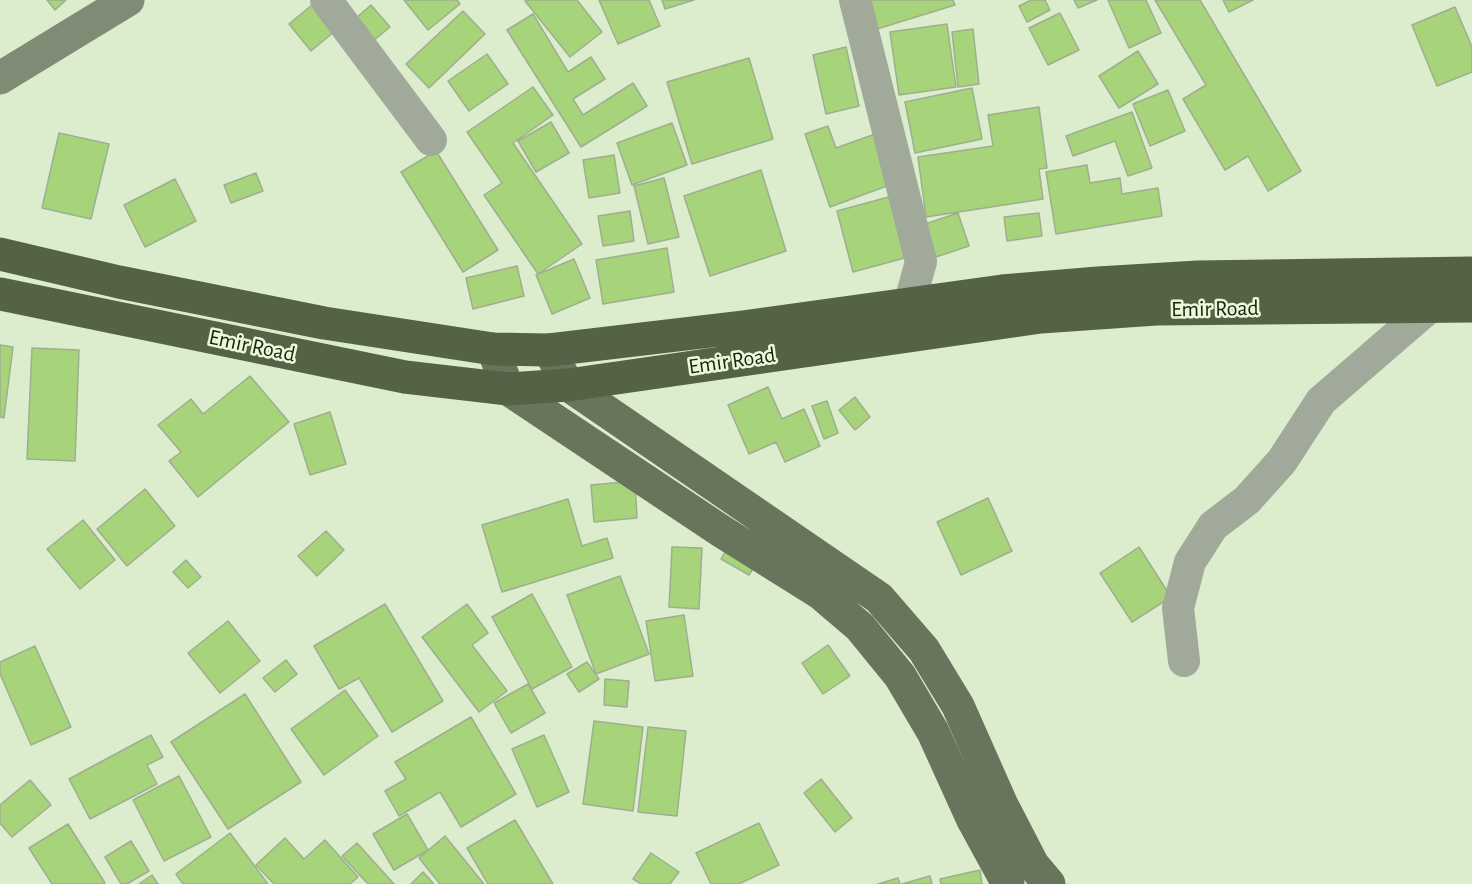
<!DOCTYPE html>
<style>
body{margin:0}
canvas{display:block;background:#dbedcc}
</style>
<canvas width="1472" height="884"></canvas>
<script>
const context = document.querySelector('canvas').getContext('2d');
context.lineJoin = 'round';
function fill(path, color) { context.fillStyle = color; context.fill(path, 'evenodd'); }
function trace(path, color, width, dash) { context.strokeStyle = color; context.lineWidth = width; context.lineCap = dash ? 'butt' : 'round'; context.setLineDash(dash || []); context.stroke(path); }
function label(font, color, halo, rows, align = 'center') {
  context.font = font + ' "Alegreya Sans",sans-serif'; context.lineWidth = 5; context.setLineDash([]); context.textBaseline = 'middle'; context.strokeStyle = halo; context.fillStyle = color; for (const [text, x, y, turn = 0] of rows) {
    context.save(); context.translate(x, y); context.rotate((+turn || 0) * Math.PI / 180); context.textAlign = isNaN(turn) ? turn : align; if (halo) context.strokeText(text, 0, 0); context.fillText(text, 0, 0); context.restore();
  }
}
const building = new Path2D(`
 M47,0H66L55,10Z
 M318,0L340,27L311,51L289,24Z
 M404,0H457L460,4L428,30Z
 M527,0H577L602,32L570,57L525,1Z
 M599,0H649L660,26L618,44Z
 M662,0H694L665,9Z
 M868,0H953L955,5L877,29Z
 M1031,0H1045L1050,10L1027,22L1019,6Z
 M1074,0H1097L1078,8Z
 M1108,0H1146L1161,33L1129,48Z
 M1155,0H1200L1301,171L1268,191L1248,156L1225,170L1183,99L1206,85Z
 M1223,0H1253L1229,12Z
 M371,5L390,27L366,47L348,25Z
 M1455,7L1472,47V72L1437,86L1412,25Z
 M463,11L485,34L429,88L406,64Z
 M1060,13L1079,50L1048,65L1029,28Z
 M533,14L568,72L591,57L605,79L573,99L583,115L633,83L647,106L581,147L507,30Z
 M947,24L956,87L899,95L890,32Z
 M973,29L979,84L958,87L952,32Z
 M846,47L859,106L826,114L813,55Z
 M1138,51L1158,84L1119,108L1099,76Z
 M487,54L508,84L469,111L448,81Z
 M749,58L773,139L692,164L667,82Z
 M533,87L553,115L513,143L582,244L538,274L484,195L502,183L467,132Z
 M972,88L982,139L915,153L905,102Z
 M1168,90L1185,131L1150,146L1133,104Z
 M1039,107L1047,168L1039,169L1043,199L926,217L918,157L993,146L988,115Z
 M1132,112L1152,168L1128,176L1115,141L1073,156L1066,136Z
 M551,122L569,153L536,172L518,141Z
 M672,123L687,165L632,185L617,143Z
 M828,126L836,148L878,133L895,183L830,207L805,134Z
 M59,133L109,144L91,219L42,208Z
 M436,151L498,250L463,272L401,172Z
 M614,155L620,193L589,198L583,160Z
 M1087,165L1090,183L1120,178L1122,194L1158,188L1162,216L1056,234L1046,172Z
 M761,170L786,251L710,276L684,196Z
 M256,173L263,191L231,203L224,185Z
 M664,178L679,237L648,244L634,186Z
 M175,179L196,221L145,247L124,205Z
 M896,195L912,256L853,272L837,211Z
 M630,211L634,241L603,246L598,216Z
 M958,213L969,246L936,257L925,224Z
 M1039,213L1042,236L1007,241L1004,217Z
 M667,248L674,292L603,304L596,260Z
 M574,259L590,298L552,314L536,275Z
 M517,266L524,296L473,309L466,278Z
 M0,345L13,347L4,418L0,417Z
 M32,348L79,350L75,461L27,459Z
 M250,376L289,422L198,497L169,461L181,452L158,425L191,399L203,414Z
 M768,387L782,419L804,409L820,446L785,462L776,442L749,454L728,405Z
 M855,397L870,417L855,430L839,410Z
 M827,401L838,433L824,439L812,406Z
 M330,412L346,464L310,475L294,424Z
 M635,481L637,518L594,522L591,485Z
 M145,489L175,526L127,566L97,529Z
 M988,498L1012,551L961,575L937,522Z
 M568,499L582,546L607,538L613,558L502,592L482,525Z
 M83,520L115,560L80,589L47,549Z
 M326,531L344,550L317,576L298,556Z
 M731,541L760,557L749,575L721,559Z
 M672,547L702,548L699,609L669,607Z
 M1139,547L1171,597L1132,622L1100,573Z
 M186,560L201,577L188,588L173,572Z
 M620,576L649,654L596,674L567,595Z
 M532,594L572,667L532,689L492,617Z
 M385,604L443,701L392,732L359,678L339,689L314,646Z
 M467,604L488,633L472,645L507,691L479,712L422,637Z
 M684,615L693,676L655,681L646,621Z
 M228,621L260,661L220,693L188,653Z
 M828,645L850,676L823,694L802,663Z
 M35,646L71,727L31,745L0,674V662Z
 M286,660L297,674L275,692L263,678Z
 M587,662L599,679L579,692L567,674Z
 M605,679L629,681L627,707L604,705Z
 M528,684L545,713L511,733L494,703Z
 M345,690L378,736L324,775L291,729Z
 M245,694L301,782L228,829L171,742Z
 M471,717L516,794L461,827L440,792L399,816L385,791L406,779L395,762Z
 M594,721L643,727L633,811L583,804Z
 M648,727L686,731L677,816L638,812Z
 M151,735L163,757L147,765L157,784L90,819L69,779Z
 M544,735L569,792L537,807L512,749Z
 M179,776L211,837L164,861L133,800Z
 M821,779L852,818L835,832L804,793Z
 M30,780L51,805L12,837L0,823V805Z
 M407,814L428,850L394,870L373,834Z
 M515,820L553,884H488L467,848Z
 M759,823L779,865L739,884H711L696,853Z
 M68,824L105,883L104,884H52L29,848Z
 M230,833L268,884H183L176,874Z
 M445,836L484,884H440L419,858Z
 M285,838L304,859L325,840L358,877L350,884H274L256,865Z
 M131,841L149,871L127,884H121L105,857Z
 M357,843L394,884H368L342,856Z
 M651,853L679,872L670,884H641L633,879Z
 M980,870L982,884H941L940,879Z
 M423,872L434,884H411Z
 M152,875L158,884H139Z
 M930,876L932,884H902Z
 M898,878L900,884H878Z`);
const street = new Path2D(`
 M326,0L431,140
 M855,0L921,262L909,305
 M1184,661L1178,608L1190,562L1213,526L1247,500L1282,461L1321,401L1431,306`);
const secondary = new Path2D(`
 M0,78L128,0`);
const primary = new Path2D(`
 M493,349L508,389L721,531L820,593L860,627L900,676L933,732L972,818L1008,884
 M549,350L568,385L879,598L924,650L958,706L1001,803L1033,865L1049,884`);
const highway = new Path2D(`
 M0,254L119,282L324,323L493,349L549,350L744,327L1002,291L1098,283L1198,277L1472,273
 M0,294L405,377L508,389L568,385L1041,317L1156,309L1472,306`);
const streetNames = [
 ["Emir Road",1215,309,-1],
 ["Emir Road",252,346,12],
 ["Emir Road",732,361,-8]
];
fill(building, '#a7d37a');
trace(building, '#9eaf8f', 1.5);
trace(street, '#a1a99b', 32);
trace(secondary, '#808b76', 33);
trace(primary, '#68755c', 33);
trace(highway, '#546346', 33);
label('22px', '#1b2115', '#e9fad9', streetNames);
</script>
